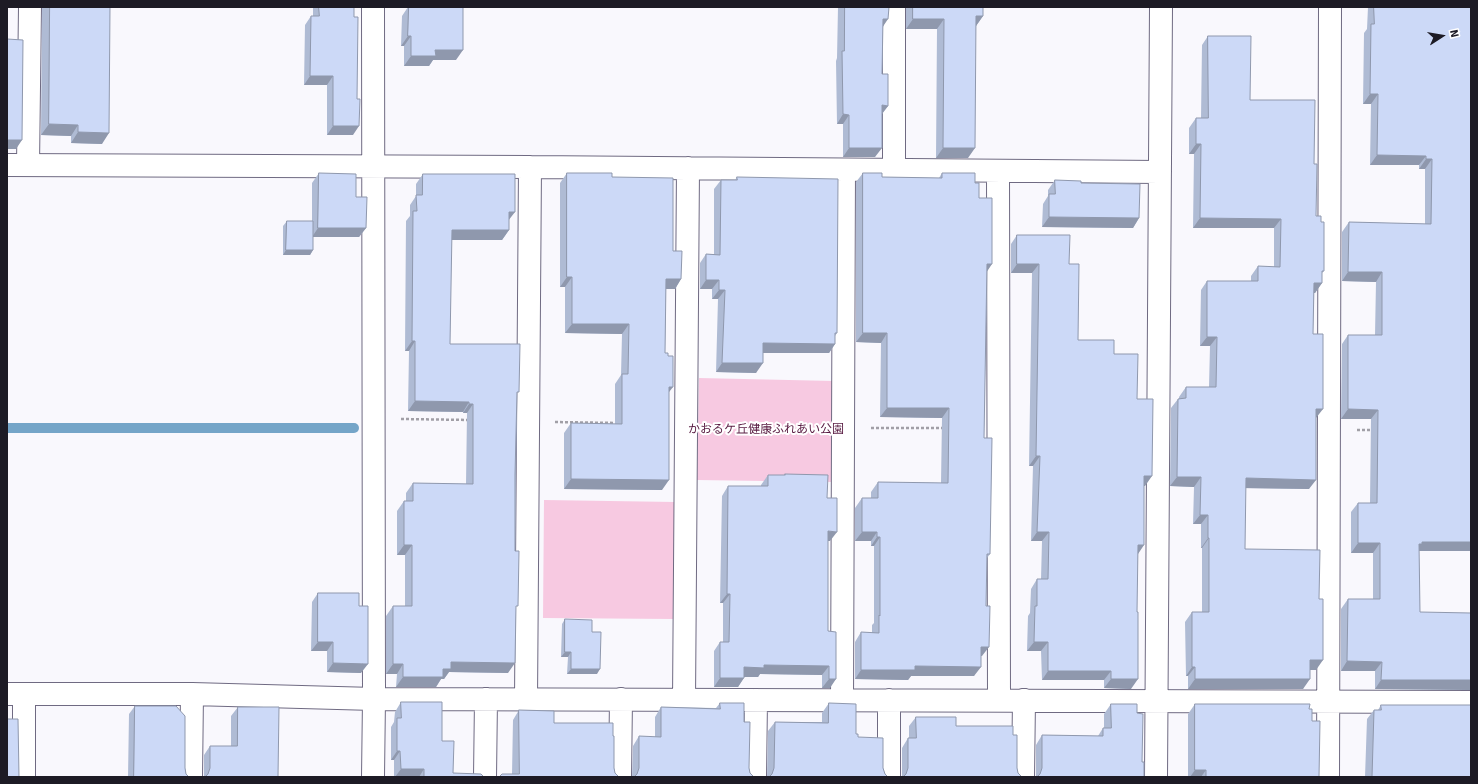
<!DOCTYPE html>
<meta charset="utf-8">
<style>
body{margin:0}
#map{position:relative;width:1478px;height:784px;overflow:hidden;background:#f9f8fd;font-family:Signika,sans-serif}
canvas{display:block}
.frame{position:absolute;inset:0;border:8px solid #1d1b25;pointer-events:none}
.north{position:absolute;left:1422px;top:16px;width:40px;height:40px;-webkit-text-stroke:3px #fff;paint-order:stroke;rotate:78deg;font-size:11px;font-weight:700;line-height:16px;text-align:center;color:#1d1b25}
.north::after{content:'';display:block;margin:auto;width:14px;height:18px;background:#1d1b25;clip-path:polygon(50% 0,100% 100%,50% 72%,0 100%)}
</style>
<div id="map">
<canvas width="1478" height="784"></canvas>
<div class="frame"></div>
<div class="north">N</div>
</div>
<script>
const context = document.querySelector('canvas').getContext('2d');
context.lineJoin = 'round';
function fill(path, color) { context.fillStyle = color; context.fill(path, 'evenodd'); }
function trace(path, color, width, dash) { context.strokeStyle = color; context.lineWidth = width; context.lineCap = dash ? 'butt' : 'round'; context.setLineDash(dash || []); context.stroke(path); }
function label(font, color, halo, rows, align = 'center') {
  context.font = font + ' Signika,"Noto Sans JP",sans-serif'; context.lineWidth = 4; context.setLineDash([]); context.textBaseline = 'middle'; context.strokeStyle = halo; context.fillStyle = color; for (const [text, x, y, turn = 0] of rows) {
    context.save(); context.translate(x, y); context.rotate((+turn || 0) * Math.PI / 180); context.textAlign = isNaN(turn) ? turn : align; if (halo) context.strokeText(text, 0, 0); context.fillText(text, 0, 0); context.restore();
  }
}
const green = new Path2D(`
 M699,378L834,381L832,482L697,480Z
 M544,500L675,502L674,619L543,618Z`);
const stream = new Path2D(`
 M7,428H354`);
const path = new Path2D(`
 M401,419L470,420
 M555,422L618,423
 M871,428H944
 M1357,430H1372`);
const minor = new Path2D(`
 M373,7L374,699L373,777
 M7,165L530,167L1160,172
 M28,165L30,7
 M894,170V7
 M998,171L999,700
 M7,694H192L374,699L1471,702
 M526,699L530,167
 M684,700L688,168
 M842,700L844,170
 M889,700V777
 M24,777V694
 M191,777L192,694
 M485,777L486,699
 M620,777L621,699
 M755,777L756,700
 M1023,777L1024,700
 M1156,777L1161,7
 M1328,777L1330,7`);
const wall = new Path2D(`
 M42,7H110L102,144L71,143V136L41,135Z
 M314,7H354L353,135H327V85H304L305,25L311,16H313V8Z
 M408,7H443L456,60H433L429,66H404V46H401L402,16Z
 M838,7H889L883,27L882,74L888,106L882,114L875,157H843V124H837L836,61L837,58Z
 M906,7H983V16L976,26L968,158H936L937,29H906Z
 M1368,7H1471V551H1419L1420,612L1471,690L1375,689V671H1341V609L1348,599H1373V553H1351V512L1358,503H1370L1371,419H1341L1342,344L1348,335H1375L1376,282L1342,281V232L1349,222L1425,224V169H1419V165H1370L1371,104H1363L1364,33L1367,29Z
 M1208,36L1250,100L1314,164L1316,216L1324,271L1322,273V283L1315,293H1314L1313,334L1316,418L1309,489L1245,488V549L1316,670H1310L1303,689H1188V676H1186L1185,622L1192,612H1202V548H1201V524H1193L1194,487L1170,486L1171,408L1178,399H1179V397L1186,387H1209L1210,346H1200L1201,290L1207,281H1251V276L1258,266L1274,267V228H1193L1194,154H1189V128L1196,118H1201L1202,45Z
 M319,173L356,197L366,228L359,237H313V250L310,255H283V226L287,221H312V183Z
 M567,173L612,177L673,251L681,279L675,289H666L665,353L669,392L662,490L564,489V433L571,423L615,424V384L621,375L622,334L565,333V287H560V183Z
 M863,173L882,177L939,178L942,173L975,183L979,198L987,271L984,438L990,554L987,558L982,656H981L974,676H911L908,680L855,679V642L861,632L872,633V625L874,623V546H871V541H855V508L862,498H871V492L878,482L941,483L942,418L880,417L881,343L856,342V182Z
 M423,174L509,221V230L502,240H451L450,344L517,395L515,551L516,609L508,673L449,672L444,679H441L436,687H396L397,674H386V616L393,606H405V555H397V511L404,501H406V493L413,483L466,484L467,413H463V412L408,411L409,351H405L406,221L410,216V205L416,196V184Z
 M737,177L837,333L835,336V344L829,353H763L756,373L716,372L718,299H712V289H700V263L706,254H714V189L721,180H735Z
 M1055,180L1081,183L1139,218L1133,228L1042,227L1043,204L1048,196V190Z
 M1017,235L1069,264L1078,340L1114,354L1137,399L1145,486H1144L1138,554L1131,689L1104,688V680H1042L1041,651H1027L1028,616L1030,613L1031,589L1037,579H1041L1042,541H1031L1033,466H1029L1032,273H1011V244Z
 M785,474L827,498L830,541H828V631L830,688H822V675L760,674L758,677H744L738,687H714V651L720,642H723V603H720L722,496L728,486H761V485L768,475H784Z
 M318,593L359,606L361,673L327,672V651H311L312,602Z
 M565,619L592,632L597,674H567L568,657H561L562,624Z
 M401,702L442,741L453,773L484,777H394V760H391V727L394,722L395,712Z
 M720,703L744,722L749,768L750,773L754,777H632L633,746L639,736L655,737V717L661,707L716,708Z
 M829,703L856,734L858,737L883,768L885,774L888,777H767L768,731L775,722H822V713Z
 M1111,704L1137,713L1144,777H1036V745L1042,735L1098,736L1103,728H1104V714Z
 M1195,704L1309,709L1312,721L1319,777H1188V714Z
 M1381,705L1471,777H1365L1367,719L1374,710H1378Z
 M135,706L185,768L186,774L189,777H128L129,714Z
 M238,707L278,777H204V755L210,746H231V716Z
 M519,710L554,723L613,736L614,768L615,773L512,774L513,720Z
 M916,717L956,726L1013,735L1017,768L1018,773L1022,777H902V748L908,738H909V726Z`);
const shadedWall = new Path2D(`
 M976,16H983L976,26Z
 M883,19H888L882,28Z
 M913,19H944L937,29H906Z
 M408,36H411L404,46H401Z
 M435,50H463L456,60H433L429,66H404L411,56Z
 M310,76H333L327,85H304Z
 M1370,94H1378L1371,104H1363Z
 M882,105L888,106L881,115Z
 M843,114L849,115L843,124H837Z
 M49,124L78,125L71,136L41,135Z
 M333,126H359L353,135H327Z
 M78,132L109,133L102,144L71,143Z
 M7,140H22L16,149H7Z
 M1196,144H1201L1194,154H1189Z
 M849,148H882L875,157H843Z
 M943,148H975L968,158H936Z
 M1377,155L1426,156L1419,165H1370Z
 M1426,159H1432L1425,169H1419Z
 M509,212H515L508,221Z
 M1049,217L1139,218L1133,228L1042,227Z
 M1200,218L1281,219L1274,228H1193Z
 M318,228H366L359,237H312Z
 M452,230H509L502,240H445Z
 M286,250H313L310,255H283Z
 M987,264H992L986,273Z
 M1017,264H1039L1032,273H1011Z
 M1348,272H1382L1376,282L1342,281Z
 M567,277H572L565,287H560Z
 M666,279H681L675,289H659Z
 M706,280H719L712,289H700Z
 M1314,283H1322L1315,293H1307Z
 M719,290H725L718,299H712Z
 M572,324H629L622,334L565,333Z
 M863,333H887L881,343L856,342Z
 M1207,337H1217L1210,346H1200Z
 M412,341H415L409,351H405Z
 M763,343L835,344L829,353H757Z
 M722,363H763L756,373L716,372Z
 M669,387H673L666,396Z
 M415,401L469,402L463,412L408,411Z
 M469,404H473L467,413H463Z
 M887,408H949L942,418L880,417Z
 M1316,409H1323L1316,418Z
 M1348,409L1378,410L1371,419H1341Z
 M1036,456H1040L1033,466H1029Z
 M1144,476H1152L1145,486H1138Z
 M1177,477H1201L1194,487L1170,486Z
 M1246,478L1316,480L1309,489L1239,488Z
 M571,479L669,480L662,490L564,489Z
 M1200,515H1208L1201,524H1193Z
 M828,531L837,532L830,541H822Z
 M862,532H877L871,541H855Z
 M1037,532H1049L1042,541H1031Z
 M877,537H880L874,546H871Z
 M1208,538H1209L1202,548H1201Z
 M1422,542H1471V551H1417L1419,544Z
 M1358,543H1380L1373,553H1351Z
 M404,545H412L405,555H397Z
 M1138,545H1144L1138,554Z
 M727,594H730L723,603H720Z
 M318,642H333L327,651H311Z
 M1034,642H1048L1041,651H1027Z
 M981,647H989L982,656H974Z
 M565,652H571L568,657H561Z
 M1310,660H1323L1316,670H1303Z
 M1347,661L1382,662L1375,671H1341Z
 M451,662L515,663L508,673L449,672L444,679H441L436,687H396L403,677L443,669Z
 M333,663L368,664L361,673L327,672Z
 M393,664H403L397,674H386Z
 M764,665L829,666L822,675L760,674L758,677H738L744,667Z
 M915,666L981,667L974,676H911L908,680L855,679L861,670Z
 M1192,667H1195L1188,676H1186Z
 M571,669H600L597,674H567Z
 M1048,671H1111L1104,680H1042Z
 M720,678H744L738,687H714Z
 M829,679H836L830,688H822Z
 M1111,679H1138L1131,689L1104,688Z
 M1195,679H1310L1303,689H1188Z
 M1381,680H1471V690L1375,689Z
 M397,751H400L394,760H391Z
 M401,769H424L419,777H395Z
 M1195,770H1206L1201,777H1190Z`);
const building = new Path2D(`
 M50,7H110L109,133L78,132V125L49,124Z
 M319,7H354V17H358L357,99H360L359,126H333V76H310L311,16H319Z
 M409,7H463V50H435L436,56H411V36H408Z
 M845,7H889L888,19H883L882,74H888V106L882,105V148H849V115L843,114L842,51H844Z
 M913,7H983V16H976L975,148H943L944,19H913Z
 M1374,7H1471V542H1422V544H1419L1420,612L1471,613V680H1381L1382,662L1347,661L1348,599H1380V543H1358V503H1377L1378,410L1348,409V335H1382V272H1348L1349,222L1431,224L1432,159H1426V156L1377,155L1378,94H1370L1371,24H1374Z
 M1208,36H1251L1250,100H1315L1314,164H1317L1316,216H1321V222H1324V271H1322V283H1314L1313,334H1323V409H1316V480L1246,478L1245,549L1320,550L1319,599H1323V660H1310V679H1195V667H1192V612H1209V538H1208V515H1200L1201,477H1177L1178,399L1186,398V387H1216L1217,337H1207V281H1258V266L1280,267L1281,219L1200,218L1201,144H1196V118H1208Z
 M7,39L23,40L22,140H7Z
 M319,173L356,174V197H367L366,228H318Z
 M567,173H612V177L673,178V251H682L681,279H666L665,353H668V356H673V387H669V480L571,479V423L622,424V374H628L629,324H572V277H567Z
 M863,173H882V177L942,178V173H975V183H979V198H992V264H987L984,438H992L990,554H987L986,606H990L989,647H981V667L915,666V670H861V632L879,633V615L880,616V537H877V532H862V498H878V482L948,483L949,408H887V333H863Z
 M423,174H515V212H509V230H452L450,344H520L519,392H517L515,475V551H519L518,606H516L515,663L451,662V669H443V677H403V664H393V606H412V545H404V501H413V483L473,484V404H469V402L415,401V341H412L413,211H417L416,195H422Z
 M737,177L838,179L837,333H835V344L763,343V363H722L725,290H719V280H706V254L720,255L721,180H737Z
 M1055,180L1081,181V183L1140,184L1139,218L1049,217V194H1055Z
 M287,221H313V250H286Z
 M1017,235H1070L1069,264H1079L1078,340H1114V354H1138L1137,399H1153L1152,476H1144V545H1138L1137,612H1138V679H1111V671H1048V642H1034L1035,606H1037V579H1048L1049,532H1037L1040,456H1036L1039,264H1017Z
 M785,474L828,475L827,498H837V532L828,531V631L836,632V679H829V666L764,665V668L744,667V678H720V642H729L730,594H727L728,486H768V475H785Z
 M318,593H359V606H368V664L333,663V642H318Z
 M565,619L592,620V632H601L600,669H571V652H565Z
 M401,702H442V741H454L453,773L481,774L484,777H424V769H401L400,751H397V718H401Z
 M720,703H744V722H750L749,768L750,773L754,777H634L637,774L639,768V736L661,737V707L720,709Z
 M829,703L856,704V734H858V737L883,738V768L885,774L888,777H769L772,774L774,768L775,722L828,723Z
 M1111,704H1137V713L1143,714L1142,762H1144V777H1037L1040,774L1042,768V735L1103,736V728H1111Z
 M1195,704H1310L1309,709H1312V721H1320L1319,777H1206V770H1195Z
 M1381,705H1471V777H1372L1374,710H1381Z
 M135,706H176L185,716V768L186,774L189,777H134Z
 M238,707H279L278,777H205L208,774L210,768V746H237Z
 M519,710L554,711V723H613V736H614V768L615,773L619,777H499L502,774H519Z
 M916,717H956V726H1013V735H1017V768L1018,773L1022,777H903L906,774L908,768V738H916Z
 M7,719H18L19,777H7Z`);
const parkNames = [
 ["かおるケ丘健康ふれあい公園",766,430]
];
fill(green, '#f7c9e1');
trace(stream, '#75a5c8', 10);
trace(minor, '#6f6a82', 24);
trace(path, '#a19fa6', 2.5, [3, 2]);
trace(minor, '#fff', 22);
fill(wall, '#afbbd4');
fill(shadedWall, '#8f98ad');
fill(building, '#ccd9f7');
trace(building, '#8f98ad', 1);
label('12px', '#571940', '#fff', parkNames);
</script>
